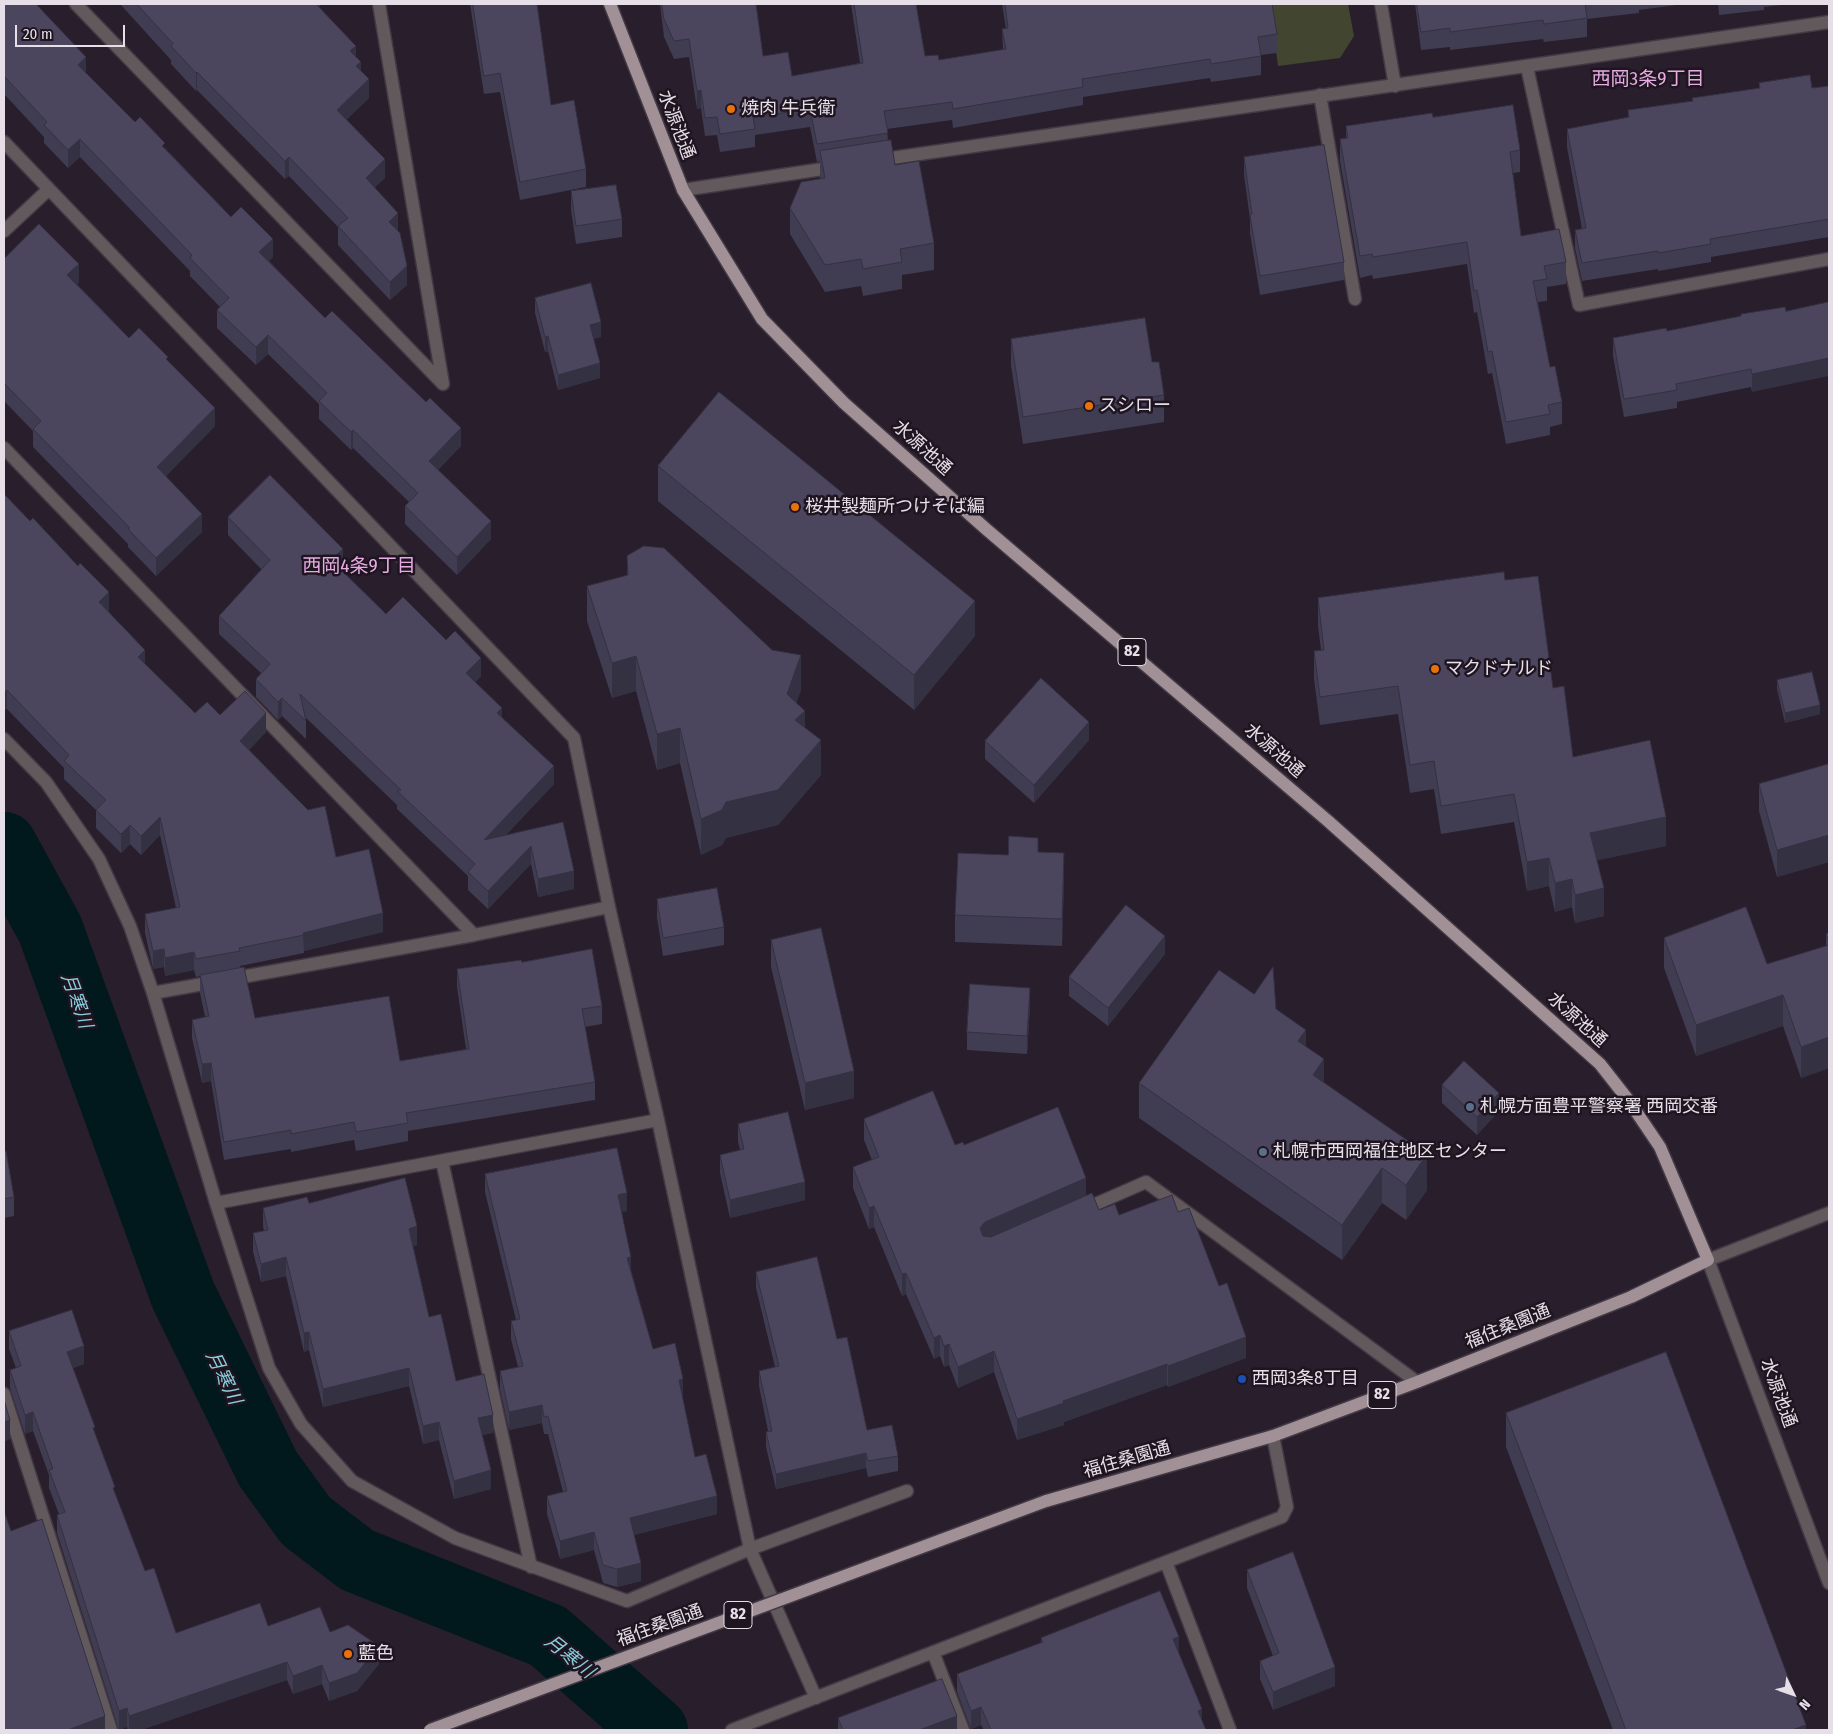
<!DOCTYPE html>
<meta charset="utf-8">
<style>
body{margin:0}
#map{position:relative;width:1833px;height:1734px;overflow:hidden;background:#291e2b;font-family:"Fira Sans Condensed",sans-serif}
canvas{display:block}
.frame{position:absolute;inset:0;border:5px solid #e6dfe7;pointer-events:none}
.north{position:absolute;left:1768px;top:1669px;width:50px;height:50px;-webkit-text-stroke:4px #1f1521;paint-order:stroke;rotate:132deg;font-size:14px;font-weight:700;line-height:20px;text-align:center;color:#e6dfe7}
.north::after{content:'';display:block;margin:auto;width:18px;height:22px;background:#e6dfe7;clip-path:polygon(50% 0,100% 100%,50% 72%,0 100%)}
.scale{position:absolute;left:15px;top:25px;width:110px;height:22px;box-sizing:border-box;border:2px solid #e6dfe7;border-top:0;padding-left:6px;font-size:15px;line-height:18px;white-space:nowrap;color:#e6dfe7;-webkit-text-stroke:4px #1f1521;paint-order:stroke}
</style>
<div id="map">
<canvas width="1833" height="1734"></canvas>
<div class="frame"></div>
<div class="north">N</div>
<div class="scale">20 m</div>
</div>
<script>
const context = document.querySelector('canvas').getContext('2d');
context.lineJoin = 'round';
function fill(path, color) { context.fillStyle = color; context.fill(path, 'evenodd'); }
function trace(path, color, width, dash) { context.strokeStyle = color; context.lineWidth = width; context.lineCap = dash ? 'butt' : 'round'; context.setLineDash(dash || []); context.stroke(path); }
function label(font, color, halo, rows, align = 'center') {
  context.font = font + ' "Fira Sans Condensed","Noto Sans JP",sans-serif'; context.lineWidth = 5; context.setLineDash([]); context.textBaseline = 'middle'; context.strokeStyle = halo; context.fillStyle = color; for (const [text, x, y, turn = 0] of rows) {
    context.save(); context.translate(x, y); context.rotate((+turn || 0) * Math.PI / 180); context.textAlign = isNaN(turn) ? turn : align; if (halo) context.strokeText(text, 0, 0); context.fillText(text, 0, 0); context.restore();
  }
}
const green = new Path2D(`
 M1270,4H1348L1354,36L1340,58L1278,66Z`);
const river = new Path2D(`
 M4,845L50,929L183,1295L268,1469L306,1521L357,1560L548,1636L655,1730`);
const service = new Path2D(`
 M1320,95L1355,299`);
const minor = new Path2D(`
 M76,4L443,384L379,4
 M1381,4L1395,86
 M1527,67L1579,305L1829,259
 M4,142L574,738L609,907L658,1120L750,1549L816,1698
 M878,160L1829,22
 M683,190L836,167
 M4,231L49,189
 M4,448L474,935L609,907
 M4,739L46,782L99,859L130,926L153,993L216,1203L269,1368L301,1424L352,1481L455,1538L627,1601L750,1549L907,1491
 M153,993L474,935
 M442,1161L531,1567
 M216,1203L658,1120
 M1082,1210L1146,1182L1417,1382
 M4,1394L111,1730
 M1166,1562L1230,1730
 M933,1652L963,1730
 M732,1730L1282,1517L1287,1507L1273,1436`);
const tertiary = new Path2D(`
 M1829,1213L1708,1260L1829,1583`);
const primary = new Path2D(`
 M610,4L683,190L762,319L844,403L986,529L1328,821L1600,1064L1629,1101L1660,1147L1708,1260L1631,1297L1417,1382L1273,1436L1046,1501`);
const primaryBridge = new Path2D(`
 M430,1730L1046,1501`);
const wall = new Path2D(`
 M4,4L86,73L135,122L165,148L231,217L273,257L269,261L325,318L461,446L438,470L491,539L457,575L405,524V506L409,502L353,448L351,450L319,419V404L268,354L256,365L217,328V310L220,307L190,276V271L80,157L68,168L44,143V137L4,94Z
 M120,4H321L319,7L356,57L369,98L346,120L385,178L374,188L398,232L407,285L390,300L338,245V227L289,176L285,179L197,90L196,91L171,64V60Z
 M470,4H537L551,105L586,169V187L520,200L500,92L484,94Z
 M660,4H756L763,56L792,76L860,63L851,4H916L925,56L939,60L1003,50L1002,29H1006L1002,4H1272L1277,34V53L1261,55V75L1211,82L1210,78L1083,97V105L953,128L952,120L887,129L888,141L895,165L934,243V270L902,275V289L863,296L861,286L825,292L790,234V208L820,179V161L817,162L810,127L755,135V147L720,152L717,135L705,136L701,108L697,109L689,57L674,59L664,37Z
 M1415,4H1684L1639,10V13L1587,19V37L1544,42L1543,39L1450,50V47L1421,50Z
 M1718,4H1790L1764,7V10L1719,15Z
 M1759,83L1812,88L1829,86V237L1711,257V262L1658,271V269L1582,281L1575,248V230L1582,229L1567,147V129L1628,118V110L1692,101V98L1759,88Z
 M1433,117L1520,150V172L1513,173L1521,236L1566,262V284L1547,287V301L1538,302L1550,367L1562,402V424L1550,427V435L1506,444L1492,373L1488,374L1477,312L1474,313L1467,264L1373,279L1372,275L1360,278L1340,161V139H1346V126Z
 M1244,157L1344,262V280L1260,295L1250,233V219L1244,175Z
 M571,191L622,219V237L576,244L571,210Z
 M4,259L79,282L77,284L129,338L168,362L215,426L166,476L202,532L156,576L128,547V544L33,447V431L4,401Z
 M535,298L601,337L593,339L600,378L558,390L548,351L545,352L535,313Z
 M1785,307L1752,392L1751,387L1677,402V408L1624,417L1613,356V338L1667,331Z
 M1011,339L1152,362L1164,395V422L1023,444L1011,366Z
 M658,466L975,636L914,710L658,501Z
 M4,494L109,611H108L145,664L195,713L220,715L266,732L249,750L336,857L383,932L304,951V953L240,966L255,1018L400,1061L466,1049L457,987V969L522,962L602,1006V1024L585,1027L595,1082V1100L408,1131V1141L356,1151L354,1140L291,1152V1149L224,1160L211,1081L202,1083L192,1038V1020L205,1017L200,993V976L196,977L194,970L165,976L164,967L153,969L145,933V914L176,908L160,835L141,855L130,844L121,853L96,828V810L64,779V768L7,709Z
 M228,517L343,567L340,569L386,614L481,676L475,682L554,784L506,835L563,822L574,889L538,897L531,864L488,909L468,890V876L397,809V805L305,717L306,721V739L282,716L278,720L256,697V679L261,673L219,634V616L262,570L228,535Z
 M627,556L801,690L796,703L821,775L778,825L726,838L722,845L701,855L680,763L657,770L636,691L612,698L587,621V586L627,576Z
 M1505,580L1553,688L1573,757L1666,846L1597,860L1604,916L1575,923L1572,907L1555,912L1549,886L1527,891L1514,822L1441,834L1434,789L1410,793L1398,714L1320,725L1314,679V651L1321,650L1318,626V598Z
 M1777,680L1820,714L1785,723L1777,689Z
 M1089,740L1034,803L985,759V741Z
 M1829,764V862L1777,877L1759,811V784Z
 M1038,852L1064,880L1062,946L955,942V915L1008,855Z
 M657,899L724,927V945L663,956L657,917Z
 M1829,933V1068L1801,1078L1783,1026L1696,1056L1664,968V938L1767,964L1826,946V934Z
 M771,940L854,1098L805,1110L771,967Z
 M1165,954L1108,1026L1069,996V977Z
 M1254,994L1276,1009L1306,1047L1324,1082L1427,1190L1406,1220L1382,1203L1342,1260L1139,1118V1083Z
 M1030,1006L1027,1054L967,1050V1032Z
 M1442,1085L1499,1111L1477,1135L1442,1103Z
 M864,1119L955,1145H964L1086,1196L1099,1210L1119,1215L1178,1212L1246,1358L1168,1387L1167,1385L1064,1422V1425L1017,1440L994,1372L958,1388L949,1365L944,1367L940,1356L934,1359L906,1294L902,1296L874,1227L869,1229L853,1188V1167L872,1160L864,1140Z
 M738,1124L805,1200L730,1218L720,1173V1155L740,1150L738,1142Z
 M4,1151L14,1197V1216L4,1218Z
 M485,1174L627,1211L622,1212L631,1270L653,1349L683,1397H682L695,1457L717,1514L634,1535L641,1581L617,1587L603,1583L594,1550L560,1559L547,1514V1496L563,1492L548,1434H544L542,1423L509,1430L500,1389V1371L518,1367L511,1339V1321L516,1320L485,1192Z
 M309,1203L417,1245L413,1246L429,1317L456,1381L493,1433L482,1435L491,1489L454,1499L439,1440L423,1444L409,1386L323,1407L309,1350L304,1352L286,1276L261,1282L253,1252V1233L264,1231L263,1226V1208Z
 M756,1272L837,1339L867,1430L898,1456V1471L868,1477L866,1468L776,1489L766,1447V1432L768,1431L759,1386V1371L775,1367L756,1288Z
 M9,1331L84,1364L73,1368L115,1494L145,1571L176,1633L268,1626L330,1632L379,1664L357,1691L329,1701L322,1684L293,1694L287,1680L141,1730H128L127,1727L119,1730L57,1533V1515L59,1514L49,1488V1475L33,1431L25,1434L10,1388V1370L16,1368L9,1349Z
 M1506,1413L1806,1730H1613L1506,1447Z
 M1247,1570L1335,1686L1273,1710L1260,1679V1661L1273,1656L1247,1588Z
 M1041,1638L1179,1653L1202,1721L1206,1730H984L981,1725L971,1729L957,1692V1674L1041,1643Z
 M838,1718L957,1730H838Z`);
const shadedWall = new Path2D(`
 M356,46V64L350,51Z
 M86,57V75L78,65Z
 M361,62V80L356,66Z
 M197,72V90L196,91V73Z
 M369,79V98L337,128V110Z
 M701,90V108L697,109V91Z
 M80,139V157L68,168V150Z
 M289,157V176L285,179V161Z
 M385,159V178L366,196V178Z
 M398,213V232L389,222Z
 M273,239V257L259,270V252Z
 M79,264V282L67,293V275Z
 M407,266V285L390,300V282Z
 M601,322V337L590,340V325Z
 M268,335V354L256,365V347Z
 M548,336V351L545,352V337Z
 M1829,358V376L1752,392V374Z
 M600,363V378L558,390V375Z
 M215,408V426L157,485V467Z
 M461,428V446L429,479V461Z
 M353,430V448L351,450V432Z
 M202,514V532L156,576V558Z
 M491,521V539L457,575V557Z
 M343,549V567L331,578V560Z
 M109,592V611L99,620V602Z
 M975,601V636L914,710V675Z
 M145,650V668L138,657Z
 M801,655V690L787,729V694Z
 M636,656V691L612,698V663Z
 M481,658V676L466,691V673Z
 M7,690V709L4,711V693Z
 M282,698V716L278,720V702Z
 M1820,705V714L1785,723V713Z
 M502,708V726L497,713Z
 M805,711V746L795,720Z
 M266,713V732L240,759V741Z
 M1089,722V740L1034,803V785Z
 M680,728V763L657,770V734Z
 M821,740V775L778,825L726,838L722,845L701,855V819Z
 M554,766V784L484,858V840Z
 M160,817V835L141,855V836Z
 M1666,817V846L1590,862V833Z
 M130,825V844L121,853V834Z
 M1829,835V862L1777,877V850Z
 M531,846V864L488,909V891Z
 M1064,853V880L1062,946V919Z
 M1549,858V886L1527,891V862Z
 M574,871V889L538,897V879Z
 M1572,879V907L1555,912V883Z
 M1604,888V916L1575,923V895Z
 M383,913V932L304,951L303,933Z
 M1165,936V954L1108,1026V1008Z
 M164,949V967L153,969V951Z
 M194,952V970L165,976V958Z
 M1030,988V1006L1027,1054V1036Z
 M1783,995V1026L1696,1056V1025Z
 M1306,1030V1065L1298,1041Z
 M1829,1037V1068L1801,1078V1047Z
 M1324,1059V1094L1313,1075Z
 M211,1063V1081L202,1083V1064Z
 M854,1071V1098L805,1110V1083Z
 M1499,1093V1111L1477,1135V1117Z
 M1427,1154V1190L1406,1220V1185Z
 M1382,1168V1203L1342,1260V1225Z
 M1086,1178V1199L985,1244L980,1228L985,1222Z
 M805,1182V1200L730,1218V1200Z
 M627,1193V1211L618,1213V1195Z
 M874,1206V1227L869,1229V1208Z
 M417,1226V1245L409,1247V1229Z
 M286,1257V1276L261,1282V1264Z
 M631,1257V1275L627,1258Z
 M906,1273V1294L902,1296V1274Z
 M309,1332V1350L304,1352V1333Z
 M940,1335V1356L934,1359V1338Z
 M1246,1337V1358L1168,1387V1366Z
 M949,1344V1365L944,1367V1346Z
 M84,1346V1364L67,1370V1352Z
 M994,1351V1372L958,1388V1367Z
 M1167,1364V1385L1064,1422V1425L1017,1440V1419L1063,1401Z
 M409,1368V1386L323,1407V1389Z
 M683,1379V1397L679,1398V1380Z
 M542,1405V1423L509,1430V1412Z
 M33,1412V1431L25,1434V1415Z
 M493,1415V1433L478,1436V1418Z
 M10,1420V1439L4,1442V1422Z
 M439,1422V1440L423,1444V1426Z
 M866,1453V1468L776,1489V1474Z
 M491,1470V1489L454,1499V1481Z
 M717,1496V1514L630,1536V1518Z
 M594,1532V1550L560,1559V1541Z
 M641,1563V1581L617,1587V1569Z
 M1179,1637V1655L1173,1639Z
 M379,1646V1664L357,1691L329,1701V1683Z
 M287,1662V1680L141,1730H129V1716Z
 M322,1665V1684L293,1694V1676Z
 M1335,1667V1686L1273,1710V1692Z
 M981,1707V1725L971,1729V1711Z
 M127,1708V1727L119,1730V1711Z
 M1202,1709V1727L1198,1711Z
 M105,1716V1730H68Z
 M957,1716V1730H919Z
 M1806,1725V1730H1792Z`);
const building = new Path2D(`
 M4,4H36L86,57L78,65L135,122L140,117L165,143L162,146L231,217L241,207L273,239L259,252L325,318L332,311L426,402L430,398L461,428L429,461L491,521L457,557L405,506L418,493L353,430L351,432L319,401L327,393L268,335L256,347L217,310L229,298L190,258L192,255L80,139L68,150L44,125L47,122L4,76Z
 M137,4H316L356,46L350,51L361,62L356,66L369,79L337,110L385,159L366,178L398,213L389,222L400,233L407,266L390,282L338,226L348,218L289,157L285,161L197,72L196,73L171,46L173,44Z
 M473,4H537L551,105L574,100L586,169L520,182L500,73L484,76Z
 M662,4H756L763,56L788,52L792,76L863,63L854,4H916L925,56L938,55L939,60L1006,49L1002,29L1008,28L1005,4H1272L1277,34L1258,37L1261,56L1211,64L1210,59L1082,79L1083,87L953,109L952,102L884,111L888,133L817,144L810,109L753,117L755,129L720,134L717,117L705,118L701,90L697,91L689,39L674,41L664,19Z
 M1417,4H1585L1587,18L1544,24L1543,20L1450,32V28L1421,32Z
 M1810,75L1812,88L1829,86V219L1710,239L1711,244L1658,253V251L1582,263L1575,230L1586,228L1567,129L1629,117L1628,110L1693,101L1692,98L1760,88L1759,83Z
 M1513,105L1520,150L1510,152L1521,236L1559,229L1566,262L1544,266L1547,279L1533,281L1550,367L1555,366L1562,402L1548,405L1550,414L1506,422L1492,351L1488,352L1477,290L1474,291L1467,242L1373,257L1372,254L1360,256L1340,139L1348,138L1346,126L1432,113L1433,117Z
 M891,140L895,165L919,161L934,243L900,249L902,262L863,269L861,259L825,265L790,208L801,182L825,178L820,151Z
 M1324,145L1344,262L1260,276L1250,215L1252,214L1244,157Z
 M616,185L622,219L576,226L571,191Z
 M39,224L79,264L67,275L129,338L139,328L168,357L166,359L215,408L157,467L202,514L156,558L128,529L130,528L33,429L41,421L4,383V259Z
 M591,283L601,322L590,325L600,363L558,375L548,336L545,337L535,298Z
 M1829,302V358L1752,374L1751,369L1676,384L1677,390L1624,399L1613,338L1666,328L1667,331L1741,316V314L1785,307L1786,311Z
 M1145,318L1152,362H1159L1164,395L1023,417L1011,339Z
 M719,392L975,601L914,675L658,466Z
 M270,475L343,549L331,560L386,614L403,597L446,640L455,631L481,658L466,673L502,708L497,713L554,766L484,840L563,822L574,871L538,879L531,846L488,891L468,872L475,864L397,791L401,790L300,694L306,721L282,698L278,702L256,679L270,664L219,616L270,560L228,517Z
 M4,494L30,521L33,518L78,566L80,563L109,592L99,602L145,650L138,657L195,713L207,702L220,715L245,691L266,713L240,741L308,810L325,806L336,857L369,849L383,913L303,933L304,935L239,948L240,951L196,959L194,952L165,958L164,949L153,951L145,914L180,907L160,817L141,836L130,825L121,834L96,810L106,800L64,761L69,755L7,690L4,693Z
 M644,546L664,548L772,650L801,655L787,694L805,711L795,720L821,740L778,790L726,802L722,810L701,819L680,728L657,734L636,656L612,663L587,586L628,575L627,556Z
 M1504,572L1505,580L1538,576L1553,688L1564,686L1573,757L1650,740L1666,817L1590,833L1604,888L1575,895L1572,879L1555,883L1549,858L1527,862L1514,794L1441,806L1434,761L1410,765L1398,686L1320,697L1314,651L1324,650L1318,598Z
 M1812,672L1820,705L1785,713L1777,680Z
 M1041,678L1089,722L1034,785L985,741Z
 M1829,764V835L1777,850L1759,784Z
 M1009,836L1038,838V852L1064,853L1062,919L955,915L958,853L1008,855Z
 M717,888L724,927L663,938L657,899Z
 M1126,905L1165,936L1108,1008L1069,977Z
 M1746,907L1767,964L1829,945V1037L1801,1047L1783,995L1696,1025L1664,938Z
 M821,928L854,1071L805,1083L771,940Z
 M1829,933V942L1826,934Z
 M592,949L602,1006L582,1009L595,1082L406,1113L408,1123L356,1132L354,1122L291,1134V1130L224,1142L211,1063L202,1064L192,1020L209,1016L200,975L244,967L255,1018L389,996L400,1061L469,1049L457,969L521,960L522,962Z
 M1273,967L1276,1009L1306,1030L1298,1041L1324,1059L1313,1075L1427,1154L1406,1185L1382,1168L1342,1225L1139,1083L1219,970L1254,994Z
 M970,984L1030,988L1027,1036L967,1032Z
 M1464,1061L1499,1093L1477,1117L1442,1085Z
 M933,1091L955,1145L963,1142L964,1145L1058,1107L1086,1178L985,1222L980,1228L983,1236L991,1237L1092,1193L1099,1210L1115,1204L1119,1215L1172,1195L1178,1212L1189,1208L1219,1286L1227,1283L1246,1337L1168,1366L1167,1364L1063,1401L1064,1403L1017,1419L994,1351L958,1367L949,1344L944,1346L940,1335L934,1338L906,1273L902,1274L874,1206L869,1208L853,1167L879,1157L864,1119Z
 M788,1112L805,1182L730,1200L720,1155L744,1149L738,1124Z
 M617,1148L627,1193L618,1195L631,1257L627,1258L653,1349L675,1343L683,1379L679,1380L695,1457L706,1454L717,1496L630,1518L641,1563L617,1569L603,1565L594,1532L560,1541L547,1496L567,1491L548,1416L544,1417L542,1405L509,1412L500,1371L523,1366L511,1321L520,1319L485,1174Z
 M4,1151H6L14,1197L4,1199Z
 M405,1178L417,1226L409,1229L429,1317L441,1314L456,1381L484,1374L493,1415L478,1418L491,1470L454,1481L439,1422L423,1426L409,1368L323,1389L309,1332L304,1333L286,1257L261,1264L253,1233L268,1230L263,1208L307,1197L309,1203Z
 M817,1257L837,1339L847,1337L867,1430L892,1425L898,1456L868,1461L866,1453L776,1474L766,1432L772,1431L759,1371L779,1366L756,1272Z
 M72,1310L84,1346L67,1352L95,1427L93,1428L115,1487L113,1488L145,1571L154,1568L176,1633L260,1603L268,1626L320,1607L330,1632L348,1625L379,1646L357,1673L329,1683L322,1665L293,1676L287,1662L129,1716L127,1708L119,1711L57,1515L65,1512L49,1470L53,1469L33,1412L25,1415L10,1370L21,1366L9,1331Z
 M1666,1352L1806,1725L1792,1730H1626L1506,1413Z
 M4,1400L10,1420L4,1422Z
 M4,1511L11,1531L42,1519L105,1716L68,1730H4Z
 M1293,1552L1335,1667L1273,1692L1260,1661L1279,1653L1247,1570Z
 M1160,1591L1179,1637L1173,1639L1202,1709L1198,1711L1206,1730H991L981,1707L971,1711L957,1674L1043,1642L1041,1638Z
 M942,1679L957,1716L919,1730H843L838,1718Z`);
const markers = [
 [731,109,5,"#e8710a"],
 [1089,406,5,"#e8710a"],
 [795,507,5,"#e8710a"],
 [1435,669,5,"#e8710a"],
 [1470,1107,5,"#5c6f8a"],
 [1263,1152,5,"#5c6f8a"],
 [1242,1379,5,"#1a4fb4"],
 [348,1654,5,"#e8710a"]
];
const shields = [
 [1132,652,28],
 [1382,1395,28],
 [738,1615,28]
];
const shieldNames = [
 ["82",1132,652],
 ["82",1382,1395],
 ["82",738,1615]
];
const poiNames = [
 ["焼肉 牛兵衛",741,109],
 ["スシロー",1099,406],
 ["桜井製麺所つけそば編",805,507],
 ["マクドナルド",1445,669],
 ["札幌方面豊平警察署 西岡交番",1480,1107],
 ["札幌市西岡福住地区センター",1273,1152],
 ["西岡3条8丁目",1252,1379],
 ["藍色",358,1654]
];
const streetNames = [
 ["水源池通",676,125,69],
 ["水源池通",922,448,42],
 ["水源池通",1274,751,41],
 ["水源池通",1577,1020,42],
 ["福住桑園通",1508,1327,-22],
 ["水源池通",1778,1393,70],
 ["福住桑園通",1127,1460,-16],
 ["福住桑園通",660,1626,-20]
];
const neighbourhoodNames = [
 ["西岡3条9丁目",1648,80],
 ["西岡4条9丁目",359,567]
];
const waterNames = [
 ["月寒川",76,1001,70],
 ["月寒川",223,1378,64],
 ["月寒川",569,1657,39]
];
fill(green, '#424630');
trace(river, '#01181d', 66);
trace(service, '#433945', 15);
trace(minor, '#433945', 15);
trace(tertiary, '#433945', 15);
trace(primary, '#433945', 15);
trace(service, '#62595d', 12);
trace(minor, '#62595d', 12);
trace(tertiary, '#62595d', 12);
trace(primary, '#a29097', 12);
trace(primaryBridge, '#433945', 15, []);
trace(primaryBridge, '#a29097', 12);
fill(wall, '#403c51');
fill(shadedWall, '#343142');
fill(building, '#4b465e');
trace(building, '#343142', 1);
for (const [x, y, r, color] of markers) { const dot = new Path2D(); dot.arc(x, y, r, 0, 2 * Math.PI); context.fillStyle = color; context.fill(dot); trace(dot, '#1f1521', 2); }
for (const [x, y, w] of shields) { const box = new Path2D(); box.roundRect(x - w / 2, y - 13.5, w, 27, 4); context.fillStyle = '#1f1521'; context.fill(box); trace(box, '#e6dfe7', 1); }
label('bold 16px', '#e6dfe7', null, shieldNames);
label('18px', '#e6dfe7', '#1f1521', poiNames, 'left');
label('18px', '#e6dfe7', '#1f1521', streetNames);
label('19px', '#e5abe2', '#1f1521', neighbourhoodNames);
label('italic 19px', '#8acddc', '#1f1521', waterNames);
</script>
